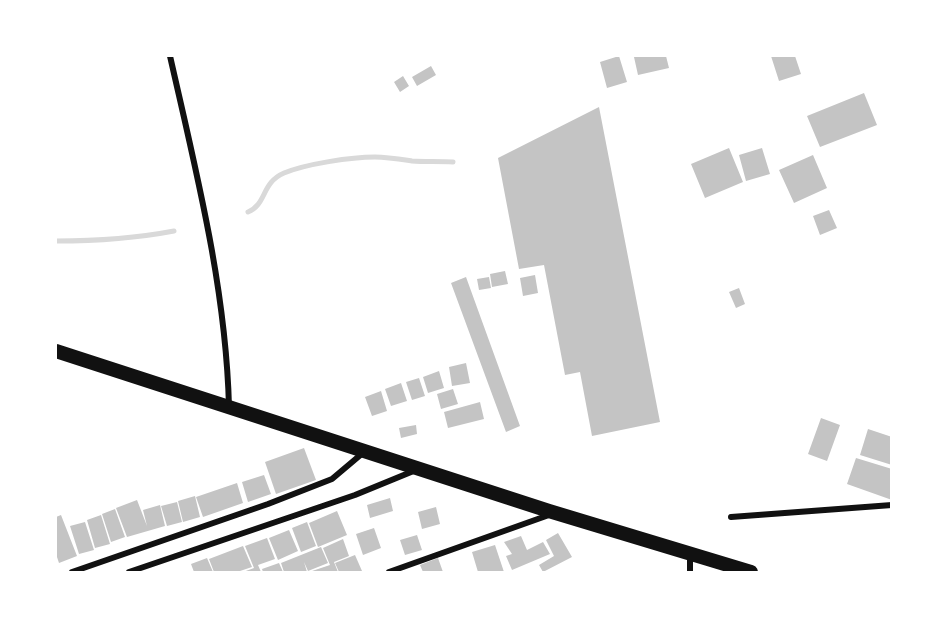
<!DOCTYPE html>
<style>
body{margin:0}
#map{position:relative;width:947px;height:628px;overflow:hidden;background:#fff;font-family:Commissioner,sans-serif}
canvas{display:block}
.frame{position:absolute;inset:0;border:57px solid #fff;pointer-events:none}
</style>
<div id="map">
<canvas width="947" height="628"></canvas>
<div class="frame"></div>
</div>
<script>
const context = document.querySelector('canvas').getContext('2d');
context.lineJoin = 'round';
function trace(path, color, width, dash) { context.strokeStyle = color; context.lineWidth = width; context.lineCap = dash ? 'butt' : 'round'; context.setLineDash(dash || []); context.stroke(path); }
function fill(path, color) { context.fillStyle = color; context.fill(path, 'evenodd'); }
const stream = new Path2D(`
 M248,212C267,204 261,183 284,173C306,164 351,157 375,157C387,157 399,159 412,161C425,162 439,161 453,162
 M56,241C98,241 132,239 174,231`);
const building = new Path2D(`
 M619,56L627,82L607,88L600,62Z
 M639,56H666L669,68L638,75L634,57Z
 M771,56H795L801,74L779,81Z
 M431,66L436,75L417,86L412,77Z
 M403,76L409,86L400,92L394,82Z
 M864,93L877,125L820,147L807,116Z
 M599,107L660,422L592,436L580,372L565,375L544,265L519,269L498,158Z
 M729,148L743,182L705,198L691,164Z
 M762,148L770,174L746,181L739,155Z
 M813,155L827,188L794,203L779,170Z
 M829,210L837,228L820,235L813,216Z
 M505,271L508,284L492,287L490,274Z
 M535,275L538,293L523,296L520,278Z
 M466,277L520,426L506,432L451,283Z
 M489,277L491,288L479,290L477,279Z
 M739,288L745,304L736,308L729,292Z
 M466,363L470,383L452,386L449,367Z
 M439,371L444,388L428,393L423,377Z
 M419,378L425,396L412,400L406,382Z
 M401,383L407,401L391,406L385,389Z
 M453,389L458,404L441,409L437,394Z
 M381,391L387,411L372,416L365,397Z
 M480,402L484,419L448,428L444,412Z
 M821,418L840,425L827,461L808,454Z
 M416,425L417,434L401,438L399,428Z
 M868,429L892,437V465L860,455Z
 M304,448L316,480L276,494L265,462Z
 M856,458L892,469V500L847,484Z
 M264,475L271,494L248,502L242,482Z
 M237,483L243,503L203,517L196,497Z
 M195,496L200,517L183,522L178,501Z
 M390,498L393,511L370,518L367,505Z
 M137,500L147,526L143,510L160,505L165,526L127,537L116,508Z
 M177,502L182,522L167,526L161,506Z
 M436,507L440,524L422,529L418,512Z
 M115,509L125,537L111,542L102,514Z
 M337,511L347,535L318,547L309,523Z
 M61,515L77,556L59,563L56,554V517Z
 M101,515L110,544L95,548L87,520Z
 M85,522L94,550L79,554L70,526Z
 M307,522L316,546L301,552L292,528Z
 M374,528L381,548L363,555L356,534Z
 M289,530L298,551L278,560L269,538Z
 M558,533L572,557L543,572L539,565L554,556L546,540Z
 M417,535L422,550L405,555L400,540Z
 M521,536L527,550L543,542L550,554L512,570L506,556L512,554L504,542Z
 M267,538L275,559L258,565L261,572H243L254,568L245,546Z
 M343,539L349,556L334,562L338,572H309L330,565L323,548Z
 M495,545L504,572H478L472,552Z
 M243,546L252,567L237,572H214L209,559Z
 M321,547L328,563L308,571L304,562L307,572H284L281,563Z
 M355,555L362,571L339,572L335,563Z
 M207,558L213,572H194L191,564Z
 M438,558L443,572H423L420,565Z
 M279,563L283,572H263L262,569Z`);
const minor = new Path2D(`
 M170,56C196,171 226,288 229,407
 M731,517L892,505
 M72,572L268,504L332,479L364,452
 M129,572L355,495L416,470
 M389,572L549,515
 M690,572V555`);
const primary = new Path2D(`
 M56,351L549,511L751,572`);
trace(stream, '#d9d9d9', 5);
fill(building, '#c4c4c4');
trace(minor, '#111', 6);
trace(primary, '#111', 14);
</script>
